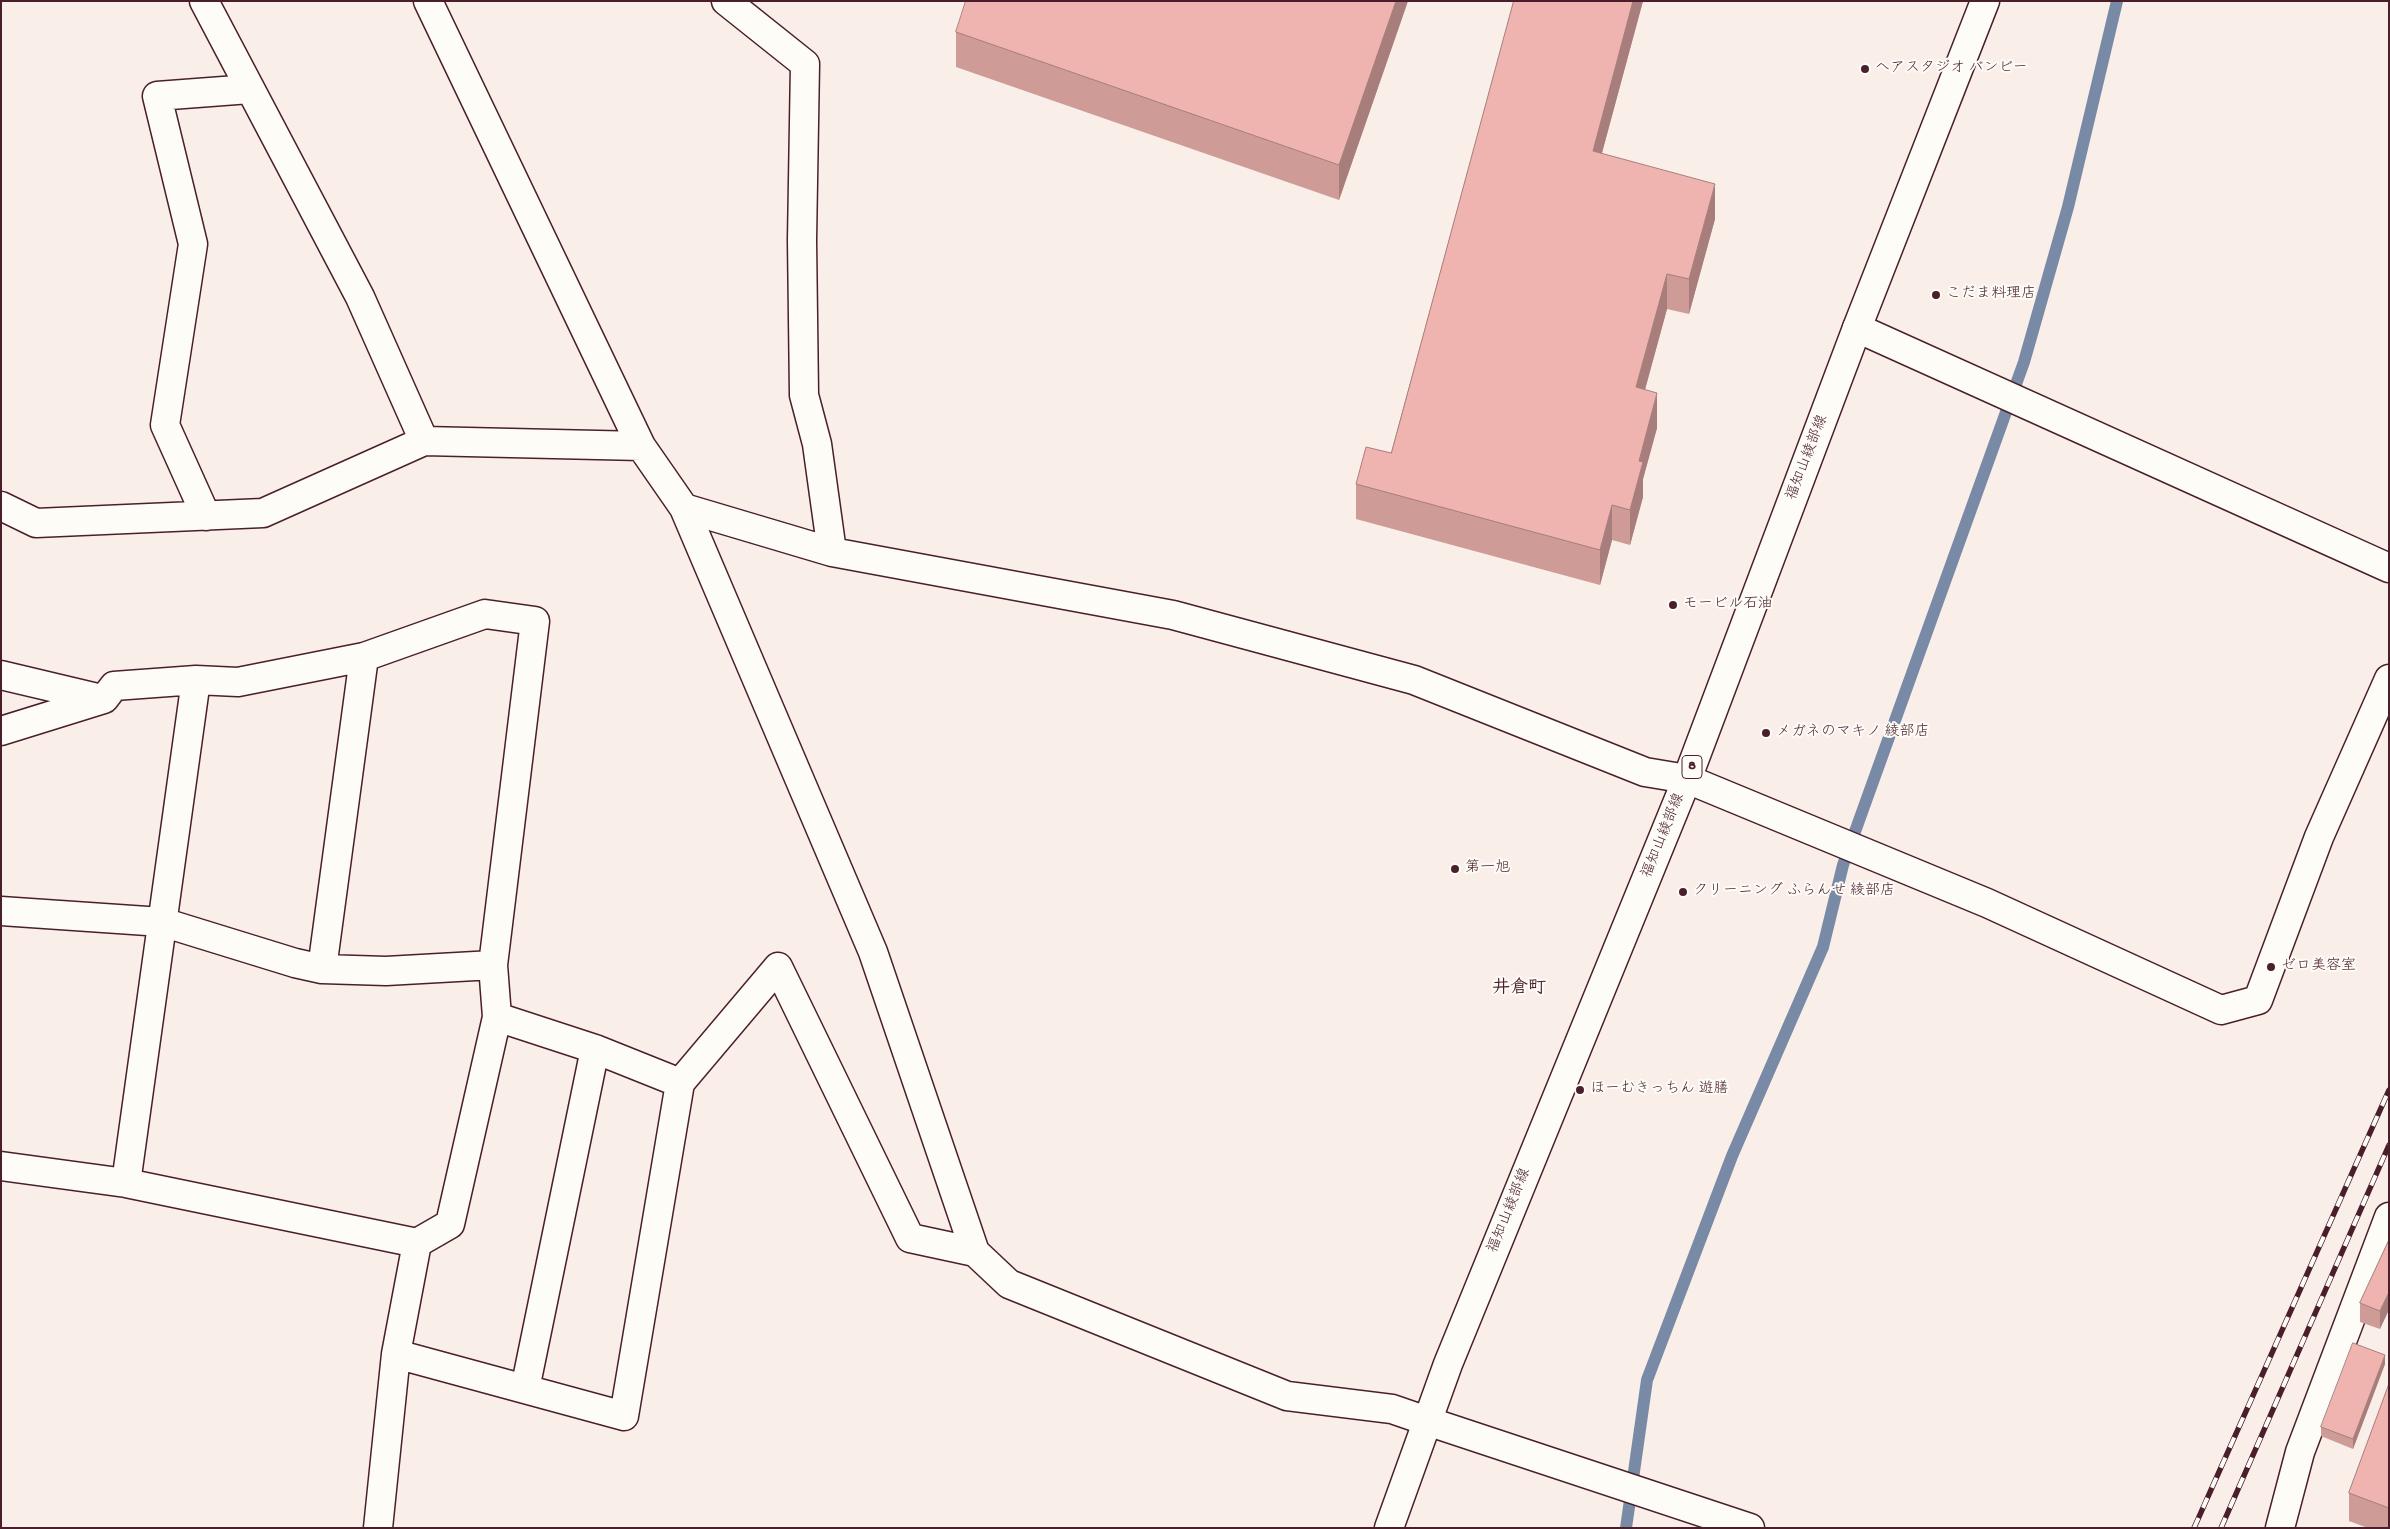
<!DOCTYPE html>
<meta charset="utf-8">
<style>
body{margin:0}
#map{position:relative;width:2390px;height:1529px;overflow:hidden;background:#faeee9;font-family:"Gochi Hand",sans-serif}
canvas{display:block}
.frame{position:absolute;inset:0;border:2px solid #4a1f2b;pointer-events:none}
</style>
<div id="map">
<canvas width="2390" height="1529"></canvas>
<div class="frame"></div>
</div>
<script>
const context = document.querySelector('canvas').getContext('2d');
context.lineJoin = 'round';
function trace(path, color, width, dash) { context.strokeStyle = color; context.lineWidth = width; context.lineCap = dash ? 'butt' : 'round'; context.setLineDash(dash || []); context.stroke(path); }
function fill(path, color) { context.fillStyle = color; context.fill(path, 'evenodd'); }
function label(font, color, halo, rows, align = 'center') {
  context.font = font + ' "Gochi Hand","Klee One",sans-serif'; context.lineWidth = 4; context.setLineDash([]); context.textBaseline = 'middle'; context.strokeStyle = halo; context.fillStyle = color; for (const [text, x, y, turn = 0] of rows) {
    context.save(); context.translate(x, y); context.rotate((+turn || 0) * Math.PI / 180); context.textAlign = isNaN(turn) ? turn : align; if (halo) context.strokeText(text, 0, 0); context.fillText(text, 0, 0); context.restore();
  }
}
const stream = new Path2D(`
 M1626,1528L1647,1380L1732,1156L1823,947L1843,865L2024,362L2068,207L2117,1`);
const street = new Path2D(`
 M204,1L360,297L424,441
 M428,1L641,446L684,508L873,952L975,1252L1009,1284L1287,1396L1392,1409L1427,1421
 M726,1L805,64L802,240L804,395L817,444L832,552
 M1857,328L2389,568
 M1,506L36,523L263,513L424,441L641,446
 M684,508L832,552L1173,615L1414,680L1645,772L1687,779L1987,903L2221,1010L2258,1000L2319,837L2389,679
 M206,516L165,425L193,244L157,96L250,89
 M1,675L102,699
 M1,731L104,699L114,686L196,680L238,682L364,657L485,614L535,621L493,965L497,1017L450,1224L417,1243L126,1183L1,1166
 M1,911L162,922L295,963L322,969L386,971L493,965
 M322,969L364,657
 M497,1017L595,1049L680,1083L778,967L910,1238L975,1252
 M126,1183L196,680
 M396,1354L624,1416L680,1083
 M525,1389L595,1049
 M378,1528L396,1354L417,1243
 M2280,1528L2300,1452L2389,1217`);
const secondary = new Path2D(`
 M1427,1421L1750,1528`);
const primary = new Path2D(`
 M1389,1528L1448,1364L1687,779L1857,328L1985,1`);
const rail = new Path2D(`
 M2194,1528L2389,1090
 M2221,1528L2389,1145`);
const wall = new Path2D(`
 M1408,1L1339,200L956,67V32Z
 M1514,1H1643L1602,153L1715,219L1689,314L1667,309L1645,390L1657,428L1643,479V497L1630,545L1612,540L1600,585L1356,519V484L1391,453Z
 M2389,1240L2380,1329L2360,1322V1303Z
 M2385,1364L2353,1449L2321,1436V1427Z
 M2389,1384V1528H2368L2349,1521V1493Z`);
const shadedWall = new Path2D(`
 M1396,1H1408L1339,200V165Z
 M1633,1H1643L1593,186V151Z
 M1715,184V219L1689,314V279Z
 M1667,274V309L1636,422V387Z
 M1657,393V428L1643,479V497L1630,545V510L1639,461Z
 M1612,505V540L1600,585V550Z
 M2389,1292V1310L2380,1329V1311Z
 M2385,1355V1364L2353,1449V1439Z`);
const building = new Path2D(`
 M966,1H1396L1339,165L956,32Z
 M1514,1H1633L1593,151L1715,184L1689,279L1667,274L1636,387L1657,393L1639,461L1643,462L1630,510L1612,505L1600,550L1356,484L1366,447L1391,453Z
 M2389,1240V1292L2380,1311L2360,1303Z
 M2353,1343L2385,1355L2353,1439L2321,1427Z
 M2389,1384V1508L2349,1493Z`);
const markers = [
 [1865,69,5,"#4a1f2b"],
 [1936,295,5,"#4a1f2b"],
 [1673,605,5,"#4a1f2b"],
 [1766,733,5,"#4a1f2b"],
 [1455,869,5,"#4a1f2b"],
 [1683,892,5,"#4a1f2b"],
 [2271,967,5,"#4a1f2b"],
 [1580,1090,5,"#4a1f2b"]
];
const shields = [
 [1692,767,20]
];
const shieldNames = [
 ["8",1692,767]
];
const poiNames = [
 ["ヘアスタジオ バンビー",1875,69],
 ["こだま料理店",1946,295],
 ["モービル石油",1683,605],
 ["メガネのマキノ 綾部店",1776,733],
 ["第一旭",1465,869],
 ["クリーニング ふらんせ 綾部店",1693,892],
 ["ゼロ美容室",2281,967],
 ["ほーむきっちん 遊膳",1590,1090]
];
const streetNames = [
 ["福知山綾部線",1808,458,-69],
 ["福知山綾部線",1664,836,-68],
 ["福知山綾部線",1510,1211,-68]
];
const quarterNames = [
 ["井倉町",1519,989]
];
trace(stream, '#798aa7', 12);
trace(street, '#4a1f2b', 31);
trace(secondary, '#4a1f2b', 31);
trace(primary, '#4a1f2b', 31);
trace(street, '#fdfcf7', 28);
trace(secondary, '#fdfcf7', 28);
trace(primary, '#fdfcf7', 28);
trace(rail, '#4a1f2b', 5.5);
trace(rail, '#fdfcf7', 4, [11]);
fill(wall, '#ce9b97');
fill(shadedWall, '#a77e7b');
fill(building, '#efb4b0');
trace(building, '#a77e7b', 1);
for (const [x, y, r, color] of markers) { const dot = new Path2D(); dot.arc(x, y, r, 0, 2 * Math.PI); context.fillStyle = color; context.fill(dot); trace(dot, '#fdfcf7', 2); }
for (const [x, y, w] of shields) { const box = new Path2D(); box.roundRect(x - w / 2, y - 11.5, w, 23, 4); context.fillStyle = '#fdfcf7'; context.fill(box); trace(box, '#4a1f2b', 1); }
label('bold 14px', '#4a1f2b', null, shieldNames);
label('15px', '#4a1f2b', '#fdfcf7', poiNames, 'left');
label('15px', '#4a1f2b', '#fdfcf7', streetNames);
label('bold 18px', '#4a1f2b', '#fdfcf7', quarterNames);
</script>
